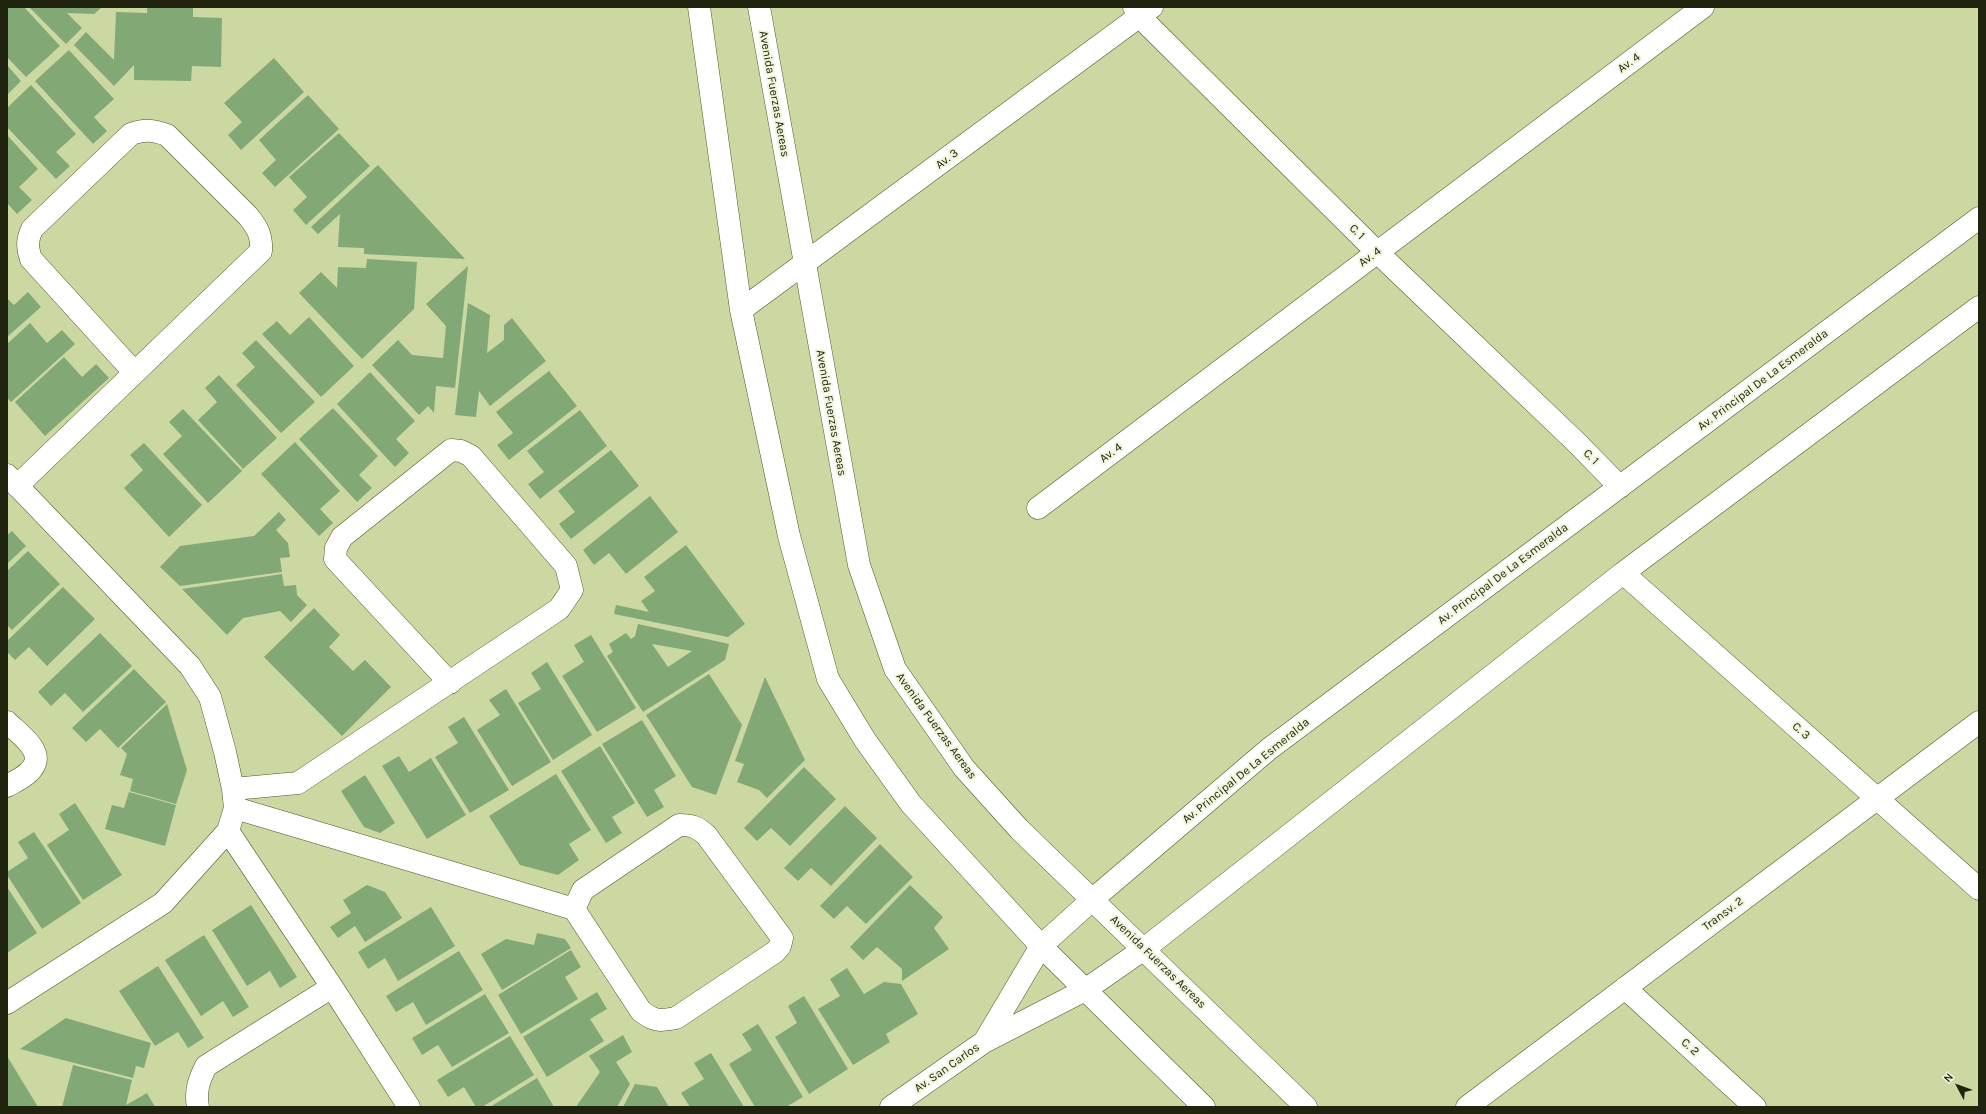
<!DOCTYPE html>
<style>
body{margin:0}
#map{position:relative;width:1986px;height:1114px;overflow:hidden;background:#ccd8a2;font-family:Karla,sans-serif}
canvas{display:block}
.frame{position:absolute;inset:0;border:8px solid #20240f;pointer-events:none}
.north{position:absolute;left:1938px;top:1066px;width:40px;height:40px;-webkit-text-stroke:3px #eff6da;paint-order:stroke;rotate:311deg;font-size:11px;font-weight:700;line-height:16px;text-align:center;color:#20240f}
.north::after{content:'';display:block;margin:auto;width:14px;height:18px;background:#20240f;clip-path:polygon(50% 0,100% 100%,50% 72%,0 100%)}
</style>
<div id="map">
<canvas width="1986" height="1114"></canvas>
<div class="frame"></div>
<div class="north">N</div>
</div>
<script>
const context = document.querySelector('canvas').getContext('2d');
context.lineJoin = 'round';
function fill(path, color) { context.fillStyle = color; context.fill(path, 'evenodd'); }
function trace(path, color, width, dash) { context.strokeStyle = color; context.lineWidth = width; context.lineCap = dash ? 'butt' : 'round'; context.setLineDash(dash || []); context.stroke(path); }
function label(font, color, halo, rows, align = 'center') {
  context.font = font + ' Karla,sans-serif'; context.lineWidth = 4; context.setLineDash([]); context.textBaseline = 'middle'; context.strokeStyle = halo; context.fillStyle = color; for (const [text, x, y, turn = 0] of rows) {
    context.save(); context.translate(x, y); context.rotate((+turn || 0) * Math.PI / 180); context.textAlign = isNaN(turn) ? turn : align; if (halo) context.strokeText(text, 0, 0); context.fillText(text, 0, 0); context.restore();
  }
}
const building = new Path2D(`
 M7,7H24L60,46L26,77L7,57Z
 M29,7H102L94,14L67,13L82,28L66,44Z
 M147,7H193V17L222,18L221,67L192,66L191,81L134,80V65L114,86L74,45L86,32L114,60L116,12L147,13Z
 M69,50L114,99L94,117L107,131L93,144L35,81Z
 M274,58L304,92L241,150L228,135L242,122L224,103Z
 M7,65L21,81L7,95Z
 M31,85L76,134L56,152L70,166L56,179L7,127V108Z
 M308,95L339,129L275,187L262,173L276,160L259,140Z
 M339,133L370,166L306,225L293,210L307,197L289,177Z
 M7,135L38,169L19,187L32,200L17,214L7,203Z
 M378,165L465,259L364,254V248L338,247L340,214L318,234L311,227Z
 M367,259L417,262L414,309L362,359L299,293L321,272L337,288L338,267L366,268Z
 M468,266L455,388L436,386L434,413L428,406L419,415L372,365L398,340L412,355L443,358L446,326L426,304Z
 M28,292L41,307L7,337V298L14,305Z
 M468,303L490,315L487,353L504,340V325L512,318L546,361L490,406L479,391L476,417L455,415Z
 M309,317L354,366L321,397L262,334L277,321L290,335Z
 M30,323L47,343L62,330L75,344L11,402L7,398V344Z
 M256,340L315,402L281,433L236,385L255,367L242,353Z
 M64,357L82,377L96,364L109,378L45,436L15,402Z
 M549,371L577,406L509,460L497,445L513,433L496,412Z
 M370,372L415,421L396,439L409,453L395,467L337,404Z
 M219,375L277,438L243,469L198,420L217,402L205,388Z
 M333,408L378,456L359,475L372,488L357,502L299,439Z
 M183,409L242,471L208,503L163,454L182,436L169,422Z
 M580,410L607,446L540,499L528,484L544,472L527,451Z
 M295,442L340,491L320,509L333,523L319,536L261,474Z
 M144,443L202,505L169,537L124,488L143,470L130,455Z
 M611,450L639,486L571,539L559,524L575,512L558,491Z
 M650,496L678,532L626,574L609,553L594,565L583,550Z
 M279,512L286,520L276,530L288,543L290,557L280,558L282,572L180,586L160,567L180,546L254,536Z
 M12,531L26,546L7,564V535Z
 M686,545L745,624L728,637L614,614L616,605L649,612L641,601L655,591L644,577Z
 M28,551L60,584L12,630L7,625V571Z
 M282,574L284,586L296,585L297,595L307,605L291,622L280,611L243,618L227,635L182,589Z
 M63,587L95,619L47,666L29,647L15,660L7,652V641Z
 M314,608L340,635L329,647L353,671L365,660L391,687L342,736L264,657Z
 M638,624L729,644L725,660L643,712L607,656L613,652L609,644L626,633L631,639L635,636ZM652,644L692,651L668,667Z
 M100,633L132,666L83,712L65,693L51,706L38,692Z
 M591,635L636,708L597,732L562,676L584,662L574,645Z
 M547,662L592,735L553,760L518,703L541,689L531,673Z
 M134,669L166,702L118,748L100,729L86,742L72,728Z
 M709,674L742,725L716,795L692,787L646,715Z
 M765,677L805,760L767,798L759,790L737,782L744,764L735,761Z
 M506,689L551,762L512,786L477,730L500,715L489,700Z
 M167,704L187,770L176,804L130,791L133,779L120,775L127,754L121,748Z
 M464,717L509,790L470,813L435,757L458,743L448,727Z
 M642,720L676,776L654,790L664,807L647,817L602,744Z
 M600,746L635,803L612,817L622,833L606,843L561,771Z
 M399,756L409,772L431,758L466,815L427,839L382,766Z
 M804,767L836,799L790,846L771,828L757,841L744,828Z
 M556,774L591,830L569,844L579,860L558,875L520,865L489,816Z
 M365,775L395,823L380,833L364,827L341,791Z
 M129,792L176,805L165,846L105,829L112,805L124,808Z
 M75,803L122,875L83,900L47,845L69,830L59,814Z
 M845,806L877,838L831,886L811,868L798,881L784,868Z
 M34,832L81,903L42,929L7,875V872L28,858L18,842Z
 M880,844L913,877L866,924L847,906L834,919L820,906Z
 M367,885L385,892L402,918L365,942L355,926L338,938L330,927L351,913L343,900Z
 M910,885L943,917L934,928L949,949L902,981V969L877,947L863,960L850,947Z
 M7,887L37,933L7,953Z
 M251,905L297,977L280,988L270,971L247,986L212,930Z
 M431,907L455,946L398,981L385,958L368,969L358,952Z
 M537,933L565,939L571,948L502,990L481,954L506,939L534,945Z
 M204,935L249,1007L233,1017L223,1001L201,1016L165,960Z
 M571,950L581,967L565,977L578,999L521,1034L498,995Z
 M459,951L483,990L426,1025L413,1002L396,1012L386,996Z
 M158,966L204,1038L188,1048L178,1032L155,1046L119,991Z
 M847,968L864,994L884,982L901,984L918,1014L886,1034L890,1042L853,1065L818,1009L840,996L830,979Z
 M597,992L607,1009L590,1019L604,1041L547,1077L523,1037Z
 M485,994L509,1033L452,1067L438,1045L422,1055L412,1038Z
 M804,996L848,1069L809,1094L775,1037L797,1023L788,1006Z
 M66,1018L151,1043L144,1068L136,1066L133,1078L20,1049Z
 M758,1024L803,1097L786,1107H755L729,1064L752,1050L742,1034Z
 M623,1035L632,1052L616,1062L630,1084L617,1107H576L600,1072L589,1056Z
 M510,1036L534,1075L482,1107H476L464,1087L448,1097L437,1080Z
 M711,1053L744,1107H690L681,1093L704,1079L694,1063Z
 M7,1056L38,1107H7Z
 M73,1065L132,1080L126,1105L147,1093L155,1107H62Z
 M537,1078L554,1107H490Z
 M635,1084L657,1087L669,1107H623Z`);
const minor = new Path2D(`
 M699,7L741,310L789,536L828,679L865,740L911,804L1041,946L1204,1107
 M759,7L859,565L895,669L964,768L1019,829L1306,1107
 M1134,7L1140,17L1377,252L1577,443L1620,487
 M741,310L1152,7
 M17,486L261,251C262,235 257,227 248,216L167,135C153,130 144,129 131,134L32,229C27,240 27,247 31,259L134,372
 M1038,508L1703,7
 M1623,573L1979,889
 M7,722C20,735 49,753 29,772C23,778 14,782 7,786
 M233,789L298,783L559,609L572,590L566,566L471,456L461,451L451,450L342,537L336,548L335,559L450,683
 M235,808L574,909L641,1011C655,1022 660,1021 676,1018L775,952L780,946L782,938L707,836C698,827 692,825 679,825L583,890L574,909
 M228,831L332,987L409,1107
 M1625,988L1755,1107
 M7,1003L163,903L228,831L235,808L233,789L225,752L210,697L190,666L7,475
 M984,1042L1041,946L1093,899L1269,749L1979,218
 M198,1107C195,1091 199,1080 206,1066L332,987
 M891,1107L984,1042L1085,990L1144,949L1623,573L1979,307
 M1467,1107L1979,722`);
const streetNames = [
 ["Av. 4",1629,63,-37],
 ["Avenida Fuerzas Aereas",774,94,80],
 ["Av. 3",947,159,-37],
 ["C. 1",1357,232,45],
 ["Av. 4",1370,257,-37],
 ["Av. Principal De La Esmeralda",1763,380,-37],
 ["Avenida Fuerzas Aereas",831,413,80],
 ["Av. 4",1111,453,-37],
 ["C. 1",1591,457,45],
 ["Av. Principal De La Esmeralda",1503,574,-37],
 ["Avenida Fuerzas Aereas",936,726,54],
 ["C. 3",1801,731,41],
 ["Av. Principal De La Esmeralda",1246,771,-39],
 ["Transv. 2",1723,914,-37],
 ["Avenida Fuerzas Aereas",1158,962,44],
 ["C. 2",1690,1047,43],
 ["Av. San Carlos",947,1068,-35]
];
fill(building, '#82a876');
trace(minor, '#4d5725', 23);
trace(minor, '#fff', 22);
label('12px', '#20240f', '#eff6da', streetNames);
</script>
